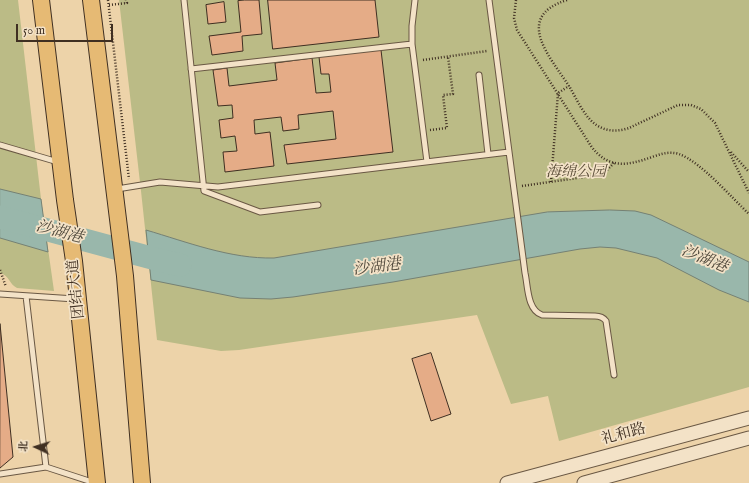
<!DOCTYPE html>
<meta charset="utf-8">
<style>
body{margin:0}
#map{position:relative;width:749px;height:483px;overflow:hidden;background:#edd3a9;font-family:"IM FELL English","Noto Serif SC",serif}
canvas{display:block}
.north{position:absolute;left:16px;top:427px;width:40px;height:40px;-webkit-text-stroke:3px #f3e2c7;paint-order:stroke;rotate:274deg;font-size:11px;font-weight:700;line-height:16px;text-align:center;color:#3f2f22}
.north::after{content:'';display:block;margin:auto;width:14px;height:18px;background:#3f2f22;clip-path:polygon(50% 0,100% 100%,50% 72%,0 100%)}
.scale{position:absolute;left:16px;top:24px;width:97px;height:18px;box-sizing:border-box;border:2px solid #3f2f22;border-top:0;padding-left:5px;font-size:12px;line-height:14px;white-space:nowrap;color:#3f2f22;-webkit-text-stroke:3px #f3e2c7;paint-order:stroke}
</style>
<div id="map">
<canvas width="749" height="483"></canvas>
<div class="north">北</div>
<div class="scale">50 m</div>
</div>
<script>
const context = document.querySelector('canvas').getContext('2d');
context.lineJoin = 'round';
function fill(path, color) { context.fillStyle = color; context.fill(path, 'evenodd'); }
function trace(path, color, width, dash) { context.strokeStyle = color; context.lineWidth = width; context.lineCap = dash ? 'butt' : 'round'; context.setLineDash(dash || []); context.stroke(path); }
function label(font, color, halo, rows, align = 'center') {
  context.font = font + ' "IM FELL English","Noto Serif SC",serif'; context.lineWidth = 3.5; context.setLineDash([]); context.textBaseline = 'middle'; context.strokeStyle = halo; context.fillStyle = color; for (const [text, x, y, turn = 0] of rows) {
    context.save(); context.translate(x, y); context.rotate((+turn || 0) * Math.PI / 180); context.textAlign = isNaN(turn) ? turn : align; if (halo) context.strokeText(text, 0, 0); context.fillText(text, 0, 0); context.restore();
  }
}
const green = new Path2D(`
 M0,0H18L41,199L54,291L17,288C9,284 10,276 0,273Z
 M119,0H749V387L559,441L548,396L511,404L477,315L239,350L221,351L157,340L141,191Z`);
const water = new Path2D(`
 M0,189L41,199L48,252L0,238Z
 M610,210L635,211L651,215L749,262V302L719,290L657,258L616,248L600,247L580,249L393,282L293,297L271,299L240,298L151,280L146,230C187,242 230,259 274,258L547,212Z`);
const river = new Path2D(`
 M0,217L159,260L180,265`);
const building = new Path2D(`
 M245,0H259L262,34L242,36L243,51L212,55L209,36L241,32L238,1Z
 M268,0H375L379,37L273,49Z
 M224,2L226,22L208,24L206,5Z
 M381,50L393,152L287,164L284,145L336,139L333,111L298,115L299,129L283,131L281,117L254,120L255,134L270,132L274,166L225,172L223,152L237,151L235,136L221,138L219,120L233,118L232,105L218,106L213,70L227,68L229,86L277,80L275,63L312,58L316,93L331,92L329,74H321L319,57Z
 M0,324L13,457L0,468Z
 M431,353L451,414L431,421L412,359Z`);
const path = new Path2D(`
 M108,0L129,179
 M516,0L514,18L517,30L591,146C608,169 627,166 652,157C661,154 669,151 679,154C701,162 731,197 749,214
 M567,0C513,17 550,57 569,86C577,99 585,120 600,127C609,132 620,131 629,128L678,105H691L701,109L715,123L749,193
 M109,5L127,3L126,0
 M423,60L487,51
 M430,130L447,128L443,95L453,94L448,57
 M731,152L749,172
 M551,182L558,93L569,86
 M522,186L598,175L607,170L614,163
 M0,270L6,287`);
const service = new Path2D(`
 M184,0L204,191L260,212L318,205
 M415,0L412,26V44L427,162
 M489,0L525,273C528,286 527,310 542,315L595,316C600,316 603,317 606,321L614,375
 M191,69L412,44
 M479,75L488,154
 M0,145L58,162
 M117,189L160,182L218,187L509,152
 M0,294L75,299
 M26,296L46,467
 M0,474L46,467L95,483`);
const tertiary = new Path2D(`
 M507,483L749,418
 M584,483L749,438`);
const primary = new Path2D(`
 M41,0L65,200L74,261L97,483
 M91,0L125,276L142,483`);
const parkNames = [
 ["海绵公园",576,173]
];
const streetNames = [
 ["团结大道",77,289,-96],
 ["礼和路",624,435,-15]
];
const waterNames = [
 ["沙湖港",59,233,15],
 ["沙湖港",704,260,22],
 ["沙湖港",377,268,-7]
];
fill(green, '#bbbb86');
fill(water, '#99b7ab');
trace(water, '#758174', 1);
trace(river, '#99b7ab', 23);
fill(building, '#e5ac87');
trace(building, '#3f2f22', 1);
trace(service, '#6a5844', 7);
trace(tertiary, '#6a5844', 15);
trace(primary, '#3f2f22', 18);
trace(path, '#3f2f22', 2.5, [1, 2]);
trace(service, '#f3e2c7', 5);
trace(tertiary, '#f3e2c7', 13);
trace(primary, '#e6ba74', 16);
label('italic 15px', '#584b36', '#f3e2c7', parkNames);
label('15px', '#3f2f22', '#f3e2c7', streetNames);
label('italic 16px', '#514a3d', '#f3e2c7', waterNames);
</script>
